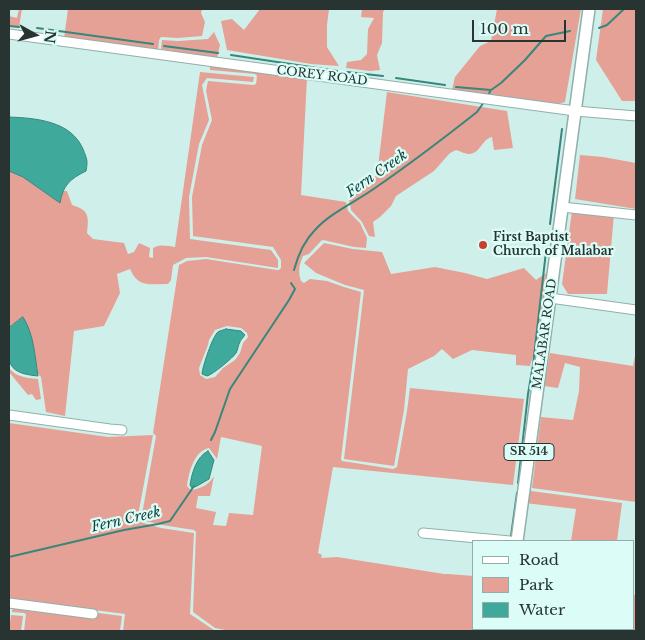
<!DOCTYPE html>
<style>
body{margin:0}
#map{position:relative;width:645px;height:640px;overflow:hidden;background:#cff0ea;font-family:"Libre Baskerville",serif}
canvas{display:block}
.frame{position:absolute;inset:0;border:10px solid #273432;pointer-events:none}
.legend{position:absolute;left:472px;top:540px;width:162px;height:90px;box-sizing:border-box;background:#dcfdf7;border:1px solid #94ada8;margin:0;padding:6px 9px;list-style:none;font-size:15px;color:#273432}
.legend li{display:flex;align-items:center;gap:10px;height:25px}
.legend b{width:25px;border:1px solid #94ada8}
.north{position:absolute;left:10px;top:10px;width:50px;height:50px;-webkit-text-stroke:4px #dcfdf7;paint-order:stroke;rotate:97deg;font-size:14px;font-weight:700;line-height:20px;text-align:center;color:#273432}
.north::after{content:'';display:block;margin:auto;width:18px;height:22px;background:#273432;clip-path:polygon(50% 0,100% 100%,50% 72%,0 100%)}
.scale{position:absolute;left:472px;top:20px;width:94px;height:22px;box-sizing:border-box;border:2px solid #273432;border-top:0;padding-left:6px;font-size:15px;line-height:18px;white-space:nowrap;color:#273432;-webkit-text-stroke:4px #dcfdf7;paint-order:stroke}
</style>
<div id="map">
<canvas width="645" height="640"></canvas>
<div class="frame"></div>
<ul class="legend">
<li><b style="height:6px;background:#fff"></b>Road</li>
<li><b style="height:14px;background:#e5a195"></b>Park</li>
<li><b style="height:14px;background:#3fa99c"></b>Water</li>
</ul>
<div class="north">N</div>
<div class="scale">100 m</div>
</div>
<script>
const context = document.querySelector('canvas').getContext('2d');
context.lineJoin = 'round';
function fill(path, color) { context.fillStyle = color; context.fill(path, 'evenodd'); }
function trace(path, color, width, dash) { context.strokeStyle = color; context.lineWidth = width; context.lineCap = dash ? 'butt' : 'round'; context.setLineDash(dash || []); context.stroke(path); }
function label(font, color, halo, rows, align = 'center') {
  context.font = font + ' "Libre Baskerville",serif'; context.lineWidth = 4.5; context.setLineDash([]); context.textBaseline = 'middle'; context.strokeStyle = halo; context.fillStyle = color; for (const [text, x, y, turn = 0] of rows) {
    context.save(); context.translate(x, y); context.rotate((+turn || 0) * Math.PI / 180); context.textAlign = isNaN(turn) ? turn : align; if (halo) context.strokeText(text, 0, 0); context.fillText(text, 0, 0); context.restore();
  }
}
const green = new Path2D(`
 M19,9H22L19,27L9,26V16L17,18Z
 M68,9H202L201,13L205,22L202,36L178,38L161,37L159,40L158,51L64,39Z
 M260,9H329L327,25V47L339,66L311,64L227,50L221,21L232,19L244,30Z
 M362,9H385L383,12L382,43L377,55L380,70L370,71L346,68L347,62L361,60L367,54L368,29L374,18L361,17Z
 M497,9H581L565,102L557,104L452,90L455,77L480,46L491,41Z
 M603,9H636V101H622L596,60Z
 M214,32L220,45L217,58L161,49L162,40L178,41L208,39Z
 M210,65L307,78L301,195L346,202L348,211L360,223L367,238L366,248L354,247L323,240L321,241L309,254L303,256C299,265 298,272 301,281L304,283L310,279L327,281L344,287L361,292L341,459L342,461L393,469L397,467L407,411L410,388L524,399L513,485L333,467L318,553L322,555L321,558L337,557L444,574H448L474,576V629H494V631H230L215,628L193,612L196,532L194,530L162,525L141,520L156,436L153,433L179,265L187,261L206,259L277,270H279L281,268V260L273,247L193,236L192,197L202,145L212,120L206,91L208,81L253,85L256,84L257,76L255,74L210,70ZM227,326L241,328L247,333L248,337L243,343L240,353L235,360L223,368L215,377L206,379L200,375L199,368L208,345L209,340L215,330ZM221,437L262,446L253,515L229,513L226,526L213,525L216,512L196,508L198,496H210L214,476C210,484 200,489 191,490L187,486C189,472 194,451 209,448L217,459Z
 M200,72L254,77L253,82L207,78L202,85L209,120L199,144L189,197L190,239L271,250L278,260V268L206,257L186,258L173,265L171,280L168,284C150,284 138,288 130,269L117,274L120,293L104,326L74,331L65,416L46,412L41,377L37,373L35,352L23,317L9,328V171L23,177L60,203L62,191H67L72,205C89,210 89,216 87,233L93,239L124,243L128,254L134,252L139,243L150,248L149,257L153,258V248C160,244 168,246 175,247Z
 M387,92L507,111L513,148L494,150L492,137C482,139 480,154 469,154C465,154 460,151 456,150L450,153L434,171L396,196L391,206L380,217L373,222L375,237L369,236L362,222L351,210L349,199L367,181L377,175Z
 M580,155L603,157L636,163V209L575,199Z
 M572,211L614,214L607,294H568L562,284Z
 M324,243L353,249L382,252L391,274L435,267L465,273L487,279L524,268L536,280L546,273L537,343L530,366L516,365V355L472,350L453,359L442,349L434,356L408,369L404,410L394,466L344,459L364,290L345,285L316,273L304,263Z
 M636,351V502L532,488L541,417L573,420L579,391L580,367L565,363L558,388L544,386L550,353L633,366Z
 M9,368C16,377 27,378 38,379L41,399L36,400L32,394L28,395L9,372Z
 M9,423L108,437L153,435L137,521L161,528L194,533L190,614L214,630L217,631H123L125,614L9,599Z
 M529,489L531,491L622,503L617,541H571L576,509L525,503Z
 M634,595H636V631H609L610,629H634Z
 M9,602L122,616L120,631H24L26,614L24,613L12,612L13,607Z
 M11,615L23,616L21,631H9Z
 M521,629H594L601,631H520Z`);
const water = new Path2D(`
 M9,117C36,118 71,121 83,149C87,159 88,161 86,171C70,179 63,185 60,203L23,177L9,171Z
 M23,317C34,334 35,357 38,376C1,373 9,357 9,328Z
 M226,329L241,331L245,335C245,335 240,341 240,342C238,345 238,350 236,353C233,358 212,375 207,376L202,374C202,368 213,335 218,332C221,330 224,330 226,329Z
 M208,451L214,460L209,479L197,486L192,488L190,485C192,473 196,457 208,451Z`);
const stream = new Path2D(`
 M9,26L19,27
 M37,28L153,44
 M599,28L607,25L624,9
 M164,46L218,53
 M231,55L337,71
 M347,72L383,76
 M396,78L445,85
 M456,87L491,90
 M488,95L491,90L501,83L525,60L546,36L570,31
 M550,224L562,129
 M294,270C298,255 304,241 315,230C330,213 357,201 375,188C410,164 444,138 477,112L484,102
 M211,440L215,432L230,389L289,300L295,289L291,283
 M518,483L528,394L533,365L548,234
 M511,536L517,493
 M9,557L124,530L158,524L170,521L194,486
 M496,631L497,629`);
const minor = new Path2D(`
 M9,34L575,111L636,116
 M562,207L636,215
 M550,298L636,310
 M9,415L110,429L122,430
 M423,533L510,541
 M9,603L93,614
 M530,629L539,631
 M578,629L583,631`);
const major = new Path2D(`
 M517,541L589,9
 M506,631V629`);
const markers = [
 [483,245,5,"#cb3f2d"]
];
const shields = [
 [529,452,50]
];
const shieldNames = [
 ["SR 514",529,452]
];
const streetNames = [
 ["COREY ROAD",322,76,7],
 ["MALABAR ROAD",545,334,-82]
];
const poiNames = [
 ["First Baptist",493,238],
 ["Church of Malabar",493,252]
];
const waterNames = [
 ["Fern Creek",377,174,-35],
 ["Fern Creek",126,520,-13]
];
fill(green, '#e5a195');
fill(water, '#3fa99c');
trace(water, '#38867c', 1);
trace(stream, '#38867c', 2);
trace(minor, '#90b0aa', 11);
trace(major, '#90b0aa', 14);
trace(minor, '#fff', 9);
trace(major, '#fff', 11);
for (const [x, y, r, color] of markers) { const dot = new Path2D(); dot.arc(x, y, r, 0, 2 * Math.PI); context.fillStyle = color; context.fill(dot); trace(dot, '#dcfdf7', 2); }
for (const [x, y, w] of shields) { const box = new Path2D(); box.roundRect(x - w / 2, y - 8.5, w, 17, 4); context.fillStyle = '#dcfdf7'; context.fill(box); trace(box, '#273432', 1); }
label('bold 11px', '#273432', null, shieldNames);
label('12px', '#273432', '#dcfdf7', streetNames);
label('bold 12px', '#273432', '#dcfdf7', poiNames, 'left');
label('italic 14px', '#12423c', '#dcfdf7', waterNames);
</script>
